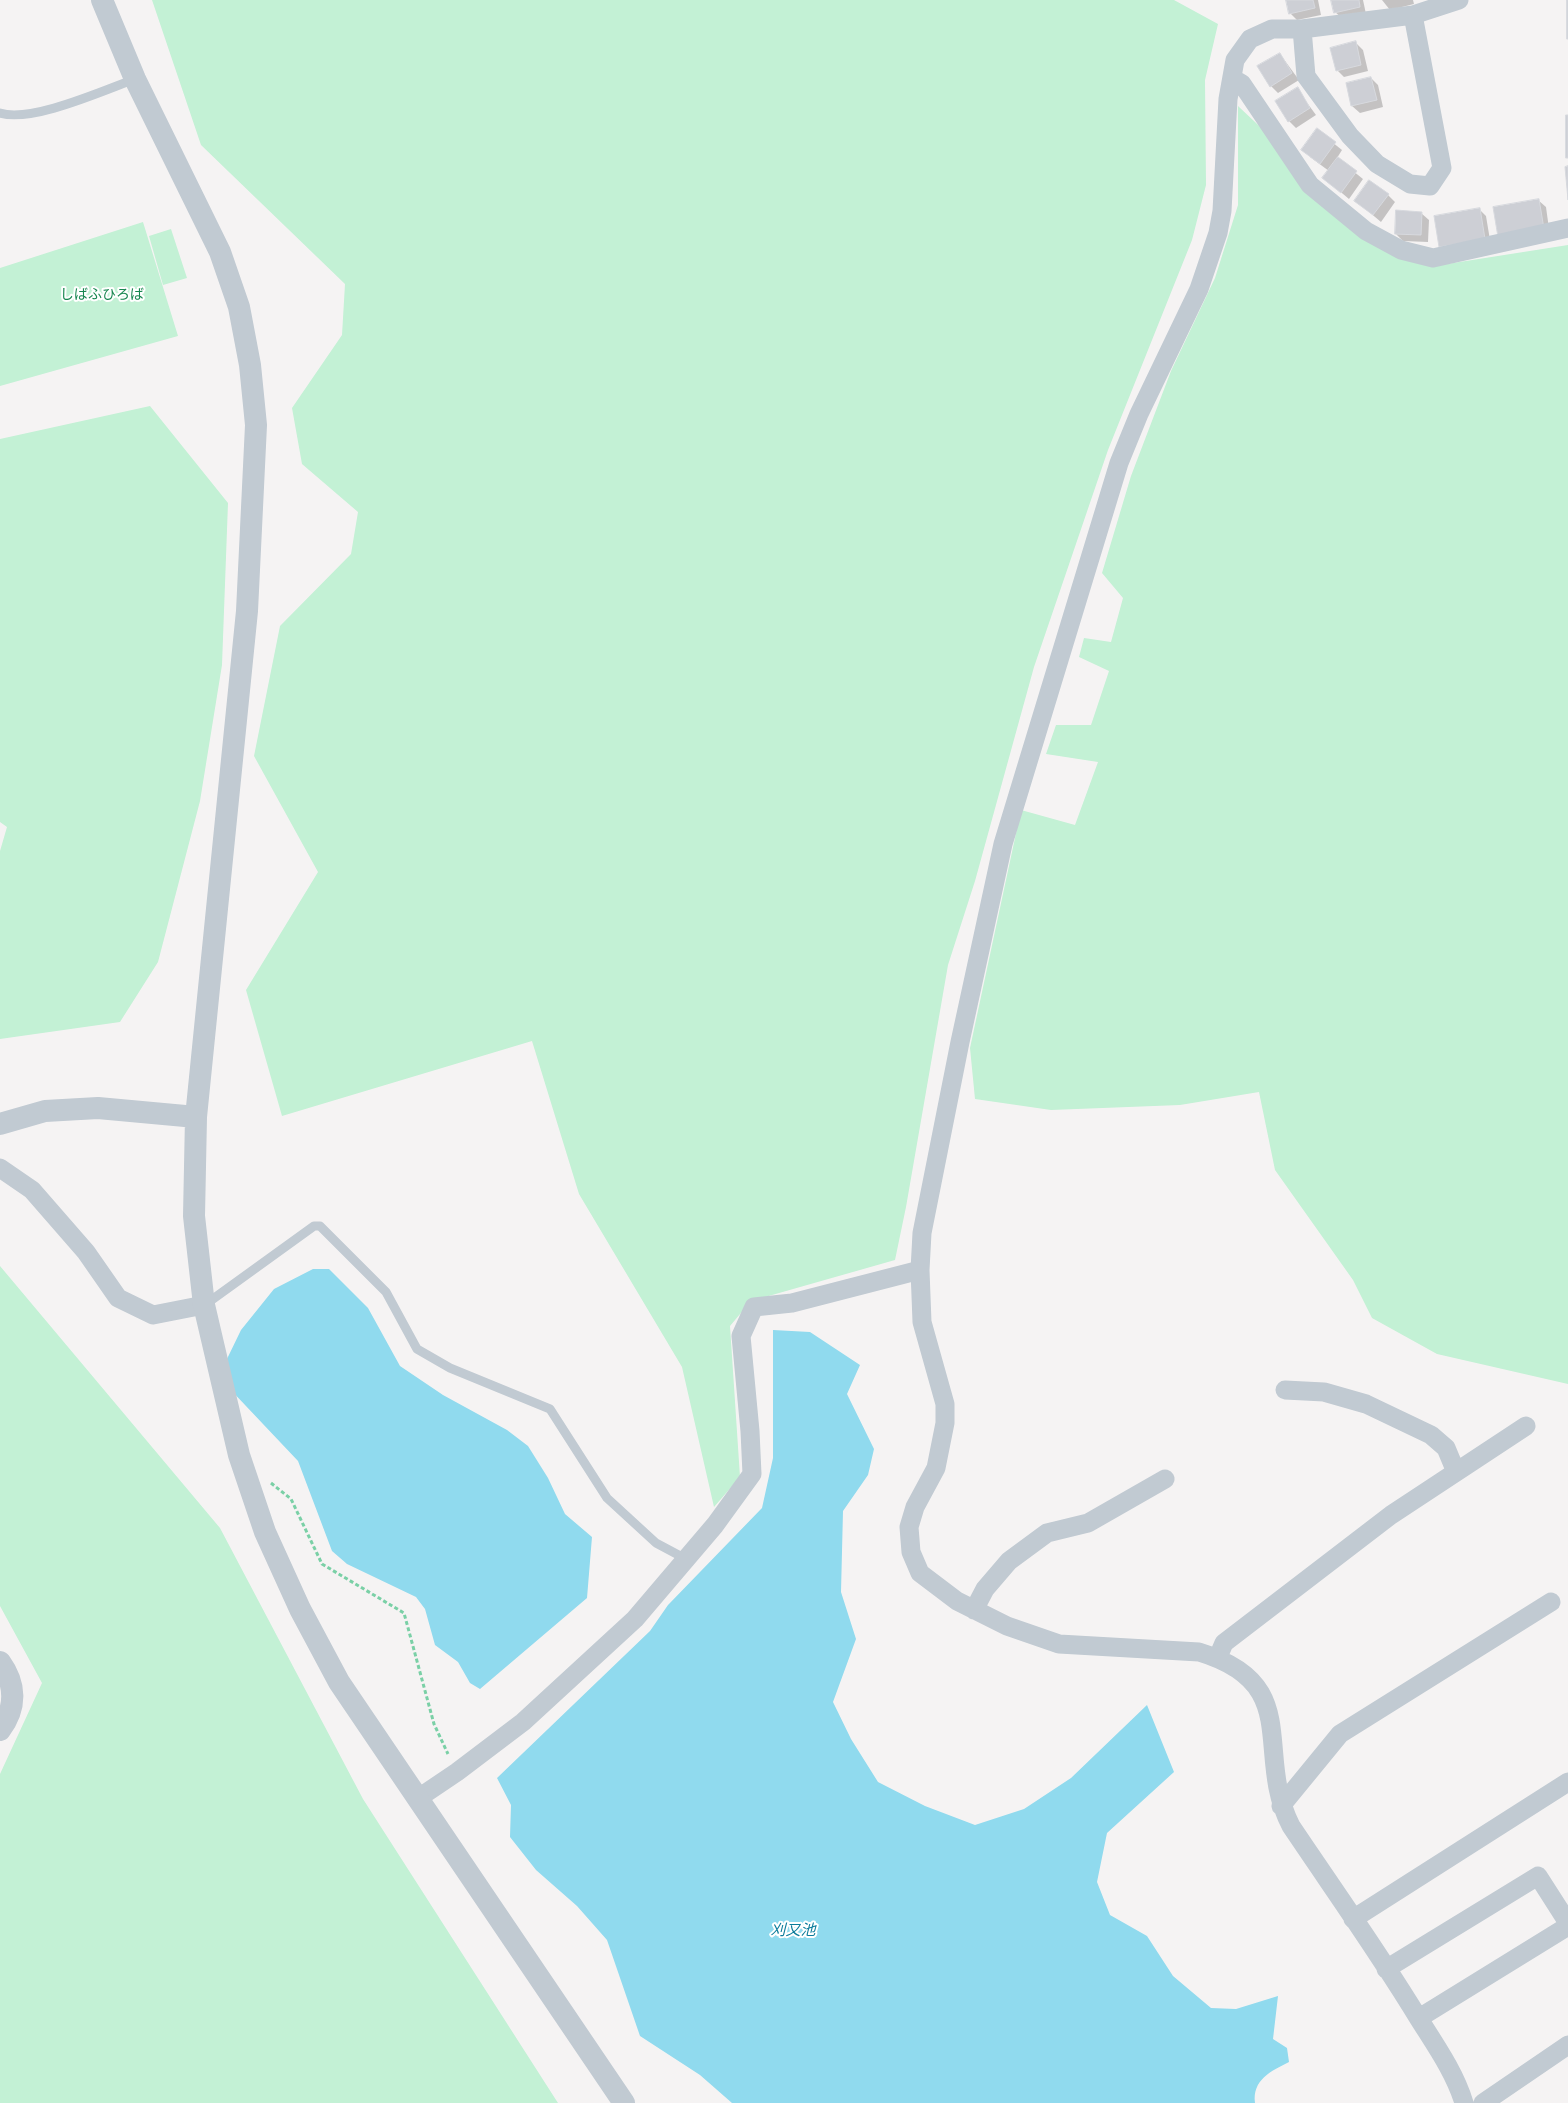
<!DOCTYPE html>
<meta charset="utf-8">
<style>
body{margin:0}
canvas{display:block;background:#f5f3f3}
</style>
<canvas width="1568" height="2103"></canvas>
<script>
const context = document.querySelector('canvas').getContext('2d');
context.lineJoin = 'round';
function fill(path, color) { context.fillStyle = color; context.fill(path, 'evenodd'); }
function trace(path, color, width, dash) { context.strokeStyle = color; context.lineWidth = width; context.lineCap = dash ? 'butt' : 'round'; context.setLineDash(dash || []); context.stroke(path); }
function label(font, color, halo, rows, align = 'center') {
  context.font = font + ' "Titillium Web","Noto Sans JP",sans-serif'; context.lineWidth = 4; context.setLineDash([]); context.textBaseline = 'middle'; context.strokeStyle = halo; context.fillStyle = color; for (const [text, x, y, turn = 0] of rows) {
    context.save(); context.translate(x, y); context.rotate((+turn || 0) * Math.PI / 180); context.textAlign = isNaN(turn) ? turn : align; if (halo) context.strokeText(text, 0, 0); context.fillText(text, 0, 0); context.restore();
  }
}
const green = new Path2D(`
 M152,0H1174L1218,24L1205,80L1206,185L1192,240L1108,450L1034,667L975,881L948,965L906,1207L895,1260L751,1301L730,1326L740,1477L714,1507L682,1367L579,1194L532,1041L282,1116L246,990L318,872L254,756L280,626L351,554L358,512L302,464L292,408L342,335L345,284L201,145Z
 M1238,106L1272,138L1305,189L1434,266L1568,245V1384L1437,1354L1372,1318L1353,1280L1275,1170L1259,1092L1180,1105L1051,1110L975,1099L970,1048L1021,810L1075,825L1098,762L1046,754L1056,725H1091L1109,671L1079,657L1084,638L1111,642L1123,598L1102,573L1131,476L1171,371L1215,278L1238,205Z
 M143,222L178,336L0,386V268Z
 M171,229L187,278L163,285L149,236Z
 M150,406L228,503L222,665L200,801L158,962L120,1022L0,1039V851L7,827L0,822V439Z
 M0,1266L220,1528L363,1799L558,2103H0V1774L42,1683L0,1606Z`);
const water = new Path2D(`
 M313,1269H329L368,1308L400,1366L443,1395L507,1430L528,1446L548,1478L565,1514L592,1537L587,1598L480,1689L470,1683L458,1662L435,1645L425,1609L416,1597L347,1564L332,1551L298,1461L228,1387L226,1361L241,1330L274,1289Z
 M773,1330L810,1332L860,1365L847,1394L874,1449L868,1475L843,1511L841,1592L856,1639L833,1702L851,1739L878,1782L925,1806L975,1825L1024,1809L1071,1778L1147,1705L1174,1772L1107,1833L1097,1882L1110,1915L1147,1936L1173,1976L1211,2008L1236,2009L1278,1996L1273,2039L1287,2048L1289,2062C1271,2071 1252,2080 1255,2103H732L700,2075L640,2036L607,1940L577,1906L536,1870L510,1837L511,1805L497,1778L650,1631L668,1605L762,1508L773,1458Z`);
const shadow = new Path2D(`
 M1287,0H1318L1321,15L1297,20L1290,13Z
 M1333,0H1363L1366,14L1343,19L1335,12Z
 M1382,0H1413L1414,4L1390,10Z
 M1356,43L1363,50L1368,71L1344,77L1337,70Z
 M1280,54L1299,80L1278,93L1271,86Z
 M1371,78L1378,85L1383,107L1360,113L1352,106Z
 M1297,89L1316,115L1296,128L1289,121Z
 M1317,130L1342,150L1337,158L1363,179L1349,199L1324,178L1329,171L1310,157Z
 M1388,195L1395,202L1381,222L1356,201Z
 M1538,200L1546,207L1550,236L1507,244Z
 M1479,209L1486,216L1491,246L1447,253Z
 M1421,213L1429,220L1428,242L1403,241L1396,234Z`);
const building = new Path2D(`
 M1286,0H1313L1315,8L1289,14Z
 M1331,0H1359L1360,7L1334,13Z
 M1567,0H1568V39H1567Z
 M1356,41L1361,65L1336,71L1330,48Z
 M1280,53L1292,73L1270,87L1257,66Z
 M1371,77L1377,100L1351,106L1346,83Z
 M1298,87L1310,108L1288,122L1275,101Z
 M1566,115H1568V158H1566Z
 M1317,128L1336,142L1320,164L1301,150Z
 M1338,157L1357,171L1341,193L1322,178Z
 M1568,166V200L1565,167Z
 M1369,180L1389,194L1373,215L1354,201Z
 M1539,199L1544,229L1498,237L1493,207Z
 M1480,208L1485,239L1439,247L1434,216Z
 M1396,210L1422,212L1421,235L1395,234Z`);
const path = new Path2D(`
 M271,1483L291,1499L322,1564L404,1613L434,1724L448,1754`);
const service = new Path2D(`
 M0,113C31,123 102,91 135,79
 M206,1304L314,1226H320L386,1292L417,1349L450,1368L550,1409L607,1498L656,1543L686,1559`);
const minor = new Path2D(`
 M1459,0L1413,15L1302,29H1272L1250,39L1235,60L1228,99L1222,211L1218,233L1199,289L1139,414L1119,463L1003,844L960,1042L922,1233L920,1270L922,1322L945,1404V1423L936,1468L915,1507L909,1527L911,1552L920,1573L957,1601L1007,1626L1059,1644L1199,1652C1305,1684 1253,1752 1291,1826C1334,1890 1379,1953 1419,2019C1436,2046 1455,2073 1464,2103
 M1302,29L1306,76L1350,136L1377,164L1410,184L1430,186L1442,168L1413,15
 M1232,78L1242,84L1310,185L1366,231L1401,250L1433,258L1568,228
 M0,1168L32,1190L86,1252L118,1298L153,1315L204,1305
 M1285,1390L1324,1392L1366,1404L1431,1435L1446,1448L1456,1472
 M974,1610L985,1589L1009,1561L1047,1533L1088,1523L1165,1479
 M1218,1657L1224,1643L1391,1515L1526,1426
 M417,1799L457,1772L523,1722L635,1619L715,1525L752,1474L750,1431L741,1336L754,1307L792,1303L920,1270
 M1281,1806L1340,1734L1551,1602
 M1353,1919L1568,1782
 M1386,1969L1538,1876L1568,1923
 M1419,2018L1568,1926
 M1483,2103L1568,2045`);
const tertiary = new Path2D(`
 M102,0L135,79L220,252L239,307L250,365L256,425L247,611L196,1117L194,1216L204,1305L239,1455L265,1532L300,1609L339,1682L624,2103
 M0,1124L45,1111L98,1108L196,1117
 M0,1662C16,1684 17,1707 0,1730`);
const parkNames = [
 ["しばふひろば",102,296]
];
const waterNames = [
 ["刈又池",793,1931]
];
fill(green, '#c3f1d5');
fill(water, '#90daee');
fill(shadow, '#0003');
fill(building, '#cdcfd5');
trace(building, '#d7d9de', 1);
trace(path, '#7ad0a6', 3, [4, 2.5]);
trace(service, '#c1cad2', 9);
trace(minor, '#c1cad2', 19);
trace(tertiary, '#c1cad2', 22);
label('14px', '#17864f', '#fff', parkNames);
label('italic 15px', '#0c7c9b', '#fff', waterNames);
</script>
